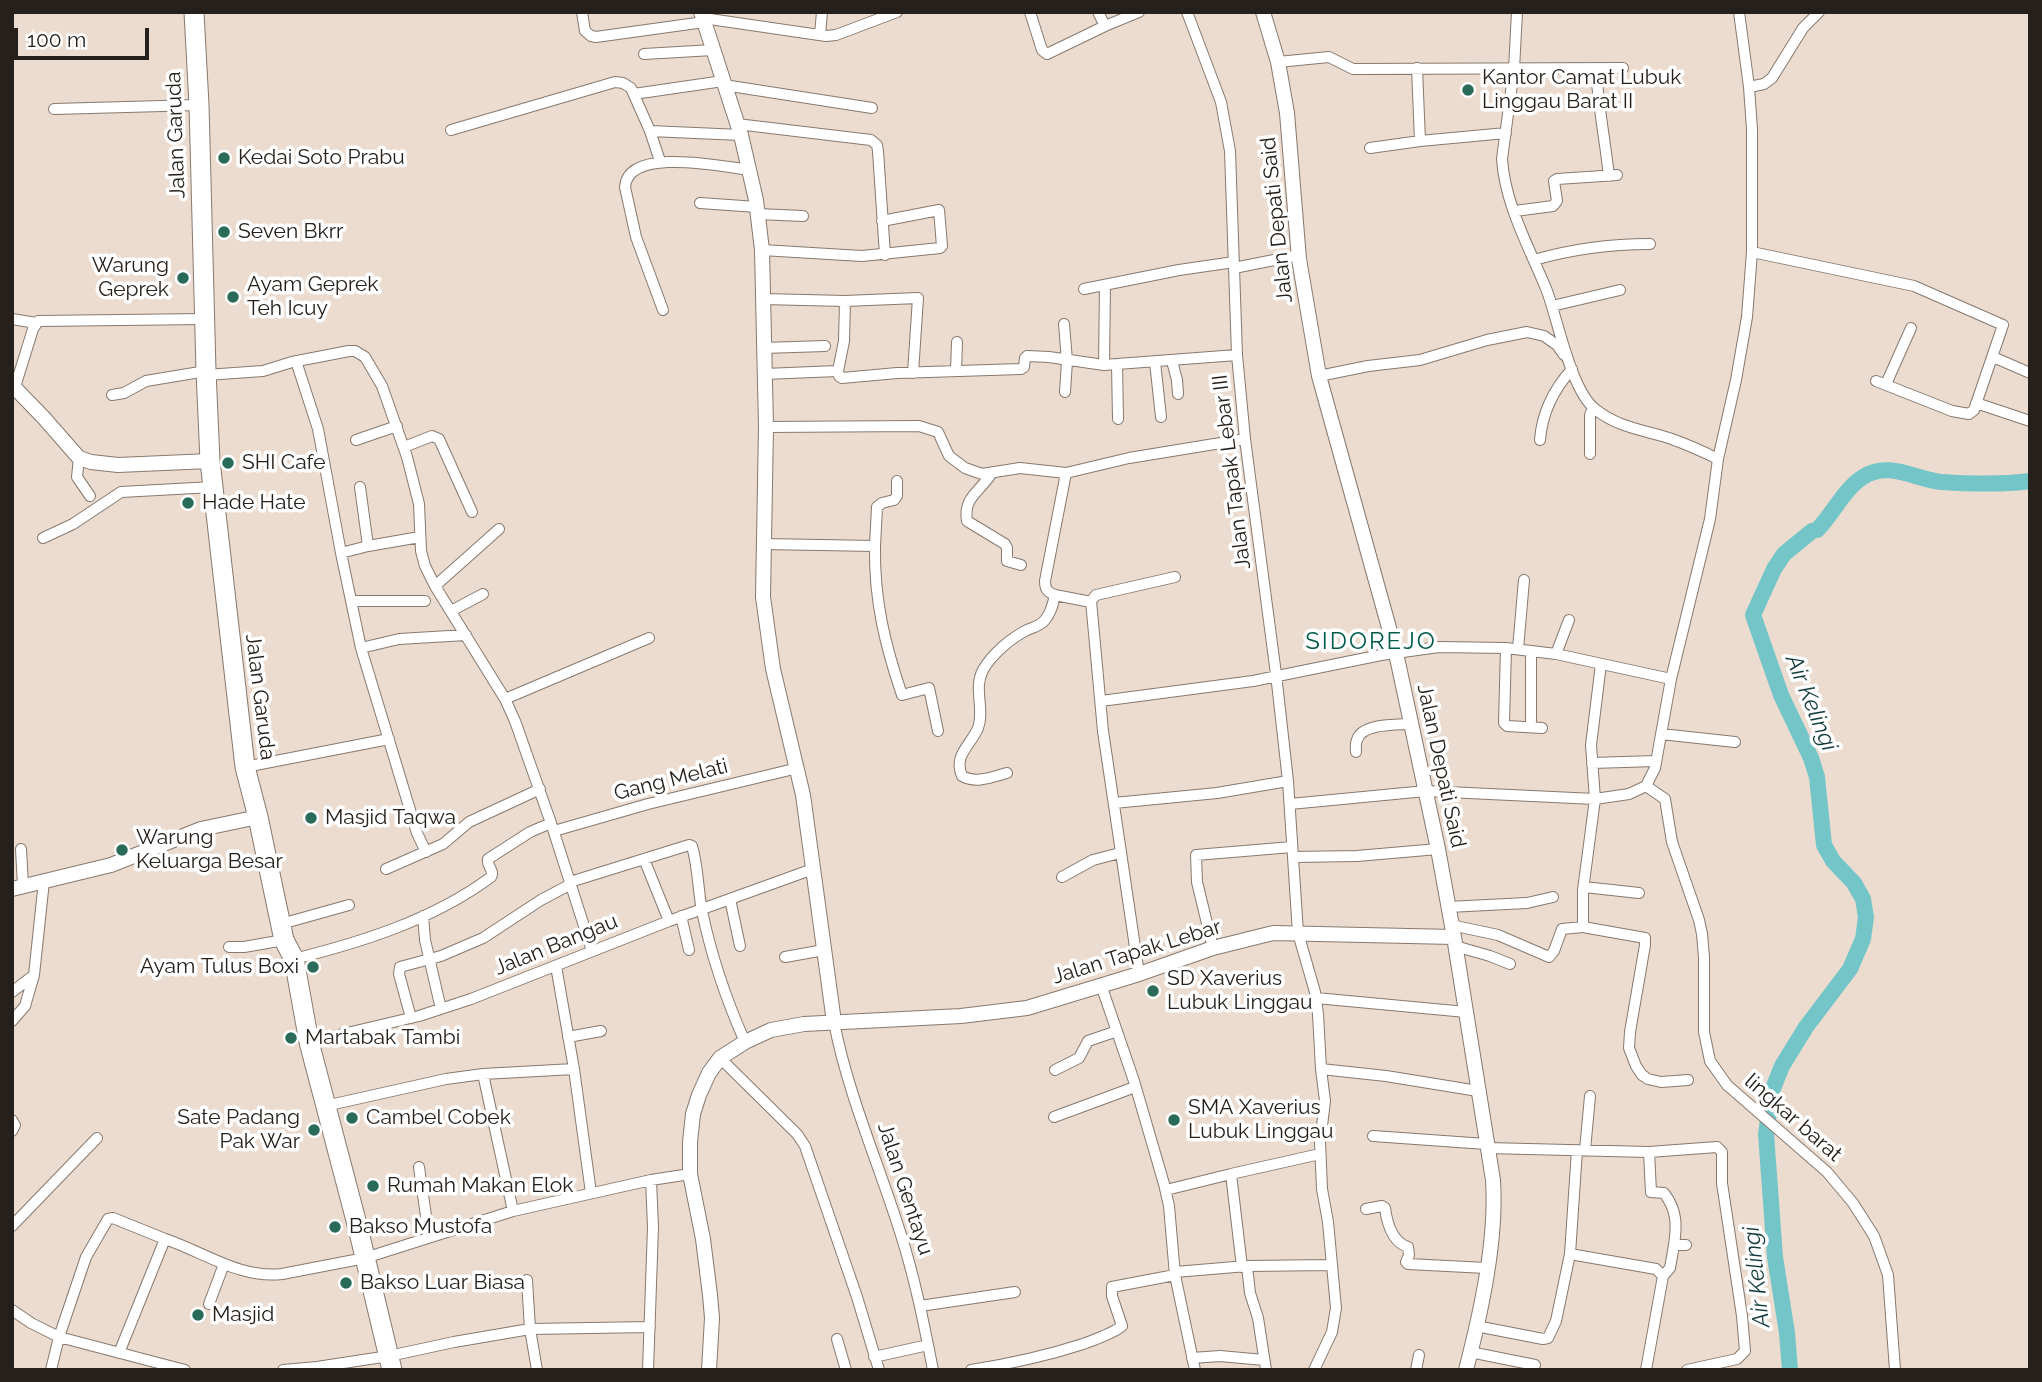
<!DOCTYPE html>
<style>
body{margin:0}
#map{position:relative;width:2042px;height:1382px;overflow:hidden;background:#ebdccf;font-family:Raleway,sans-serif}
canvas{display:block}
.frame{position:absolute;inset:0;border:14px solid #25201b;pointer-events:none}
.scale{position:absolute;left:14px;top:28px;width:135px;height:32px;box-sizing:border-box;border:4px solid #25201b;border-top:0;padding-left:9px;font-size:21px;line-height:24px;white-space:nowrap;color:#25201b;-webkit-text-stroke:5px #fff;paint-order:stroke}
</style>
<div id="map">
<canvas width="2042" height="1382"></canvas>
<div class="frame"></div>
<div class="scale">100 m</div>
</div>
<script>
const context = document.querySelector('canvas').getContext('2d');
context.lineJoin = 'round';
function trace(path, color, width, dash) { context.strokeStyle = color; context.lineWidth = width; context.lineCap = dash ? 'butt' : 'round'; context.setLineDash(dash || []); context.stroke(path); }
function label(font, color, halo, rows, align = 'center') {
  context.font = font + ' Raleway,sans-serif'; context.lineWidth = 7; context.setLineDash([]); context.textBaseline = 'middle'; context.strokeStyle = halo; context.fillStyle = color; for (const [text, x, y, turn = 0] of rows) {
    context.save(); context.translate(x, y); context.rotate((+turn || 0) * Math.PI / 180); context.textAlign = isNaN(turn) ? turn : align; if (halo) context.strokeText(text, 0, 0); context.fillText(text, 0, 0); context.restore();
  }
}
const river = new Path2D(`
 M1790,1370L1787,1333L1775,1257L1766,1134L1772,1091L1782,1066L1806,1027L1850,969L1863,939L1866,917L1863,899L1854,883L1833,861L1824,845L1817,777L1811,758L1781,695L1753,615L1774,569L1784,554L1812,531L1817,530C1833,514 1844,489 1863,477C1889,460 1916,480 1942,482C1972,484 2001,485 2030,481`);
const street = new Path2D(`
 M582,12L585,31L591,36L596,37L704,22
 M1030,12L1042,50L1047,54L1105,26L1139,12
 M1098,12L1105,26
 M1187,12L1221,102L1230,151L1237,355L1245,439L1276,674L1288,781L1298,933L1315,992L1318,1014L1321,1069L1325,1101L1320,1142L1322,1189L1328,1222L1336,1308L1332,1332L1314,1370
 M1517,12L1514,69L1502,159C1505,205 1530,249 1547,291C1558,321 1571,390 1595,409C1617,427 1643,430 1669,438C1686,444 1702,451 1718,459
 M703,18L826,36L836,35L897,12
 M820,35L822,12
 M644,54L713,50
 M1278,62L1329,57L1353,69L1623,68
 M1417,68L1420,141
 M1596,69C1598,105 1605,140 1609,176
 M724,85L872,108
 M1749,87L1764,84L1772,78L1803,28L1819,12
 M634,94L723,81
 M54,109L199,105
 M737,124L871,140L877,145L878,151L885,255
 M451,130L615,82L623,83L631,88L650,131L660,161
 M650,131L741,135
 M1370,148L1420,141L1506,133
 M700,203L757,207
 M1515,211L1553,206L1557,201L1554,181L1557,179L1617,175
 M758,214L803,216
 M762,250L862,256L940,248L942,246L939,210L882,221
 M1752,252L1914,286L2003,325L1974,410L1969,414L1952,411L1876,381
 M1534,260C1572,249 1610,244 1650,244
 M1234,268L1299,255
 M1084,289L1179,270L1234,262
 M763,299L845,301L844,341L838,371L839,376L842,378L897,373L1021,369L1024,367L1025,358L1027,356L1049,357L1104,365L1237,355
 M845,301L918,298L913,373
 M1552,306L1620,290
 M663,310L636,237L625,187C628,146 724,167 750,170
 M12,319L36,323
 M1064,324L1067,361L1065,392
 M763,348L825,346
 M1993,357L2030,373
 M296,361L318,429L341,553L361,648L417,833L426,852
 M1172,361L1177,380L1178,394
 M1155,362L1161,417
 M1117,364L1118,419
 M1104,365L1105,285
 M956,371L957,342
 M764,374L838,371
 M206,375L263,371L292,362L349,351H355L365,357L382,386L407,457L419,504L421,551L425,566L435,586L505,699L515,721L551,823L592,951
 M1319,376L1368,366L1420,360L1487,340L1527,332L1544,336L1557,345L1564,355
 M1886,384L1911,328
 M15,387L33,329L38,321L204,319
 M112,395L124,393L146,381L206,371
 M1976,403L2030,421
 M766,427L919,426L938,432L949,456L965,468L982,474L1020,468L1066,473L1129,458L1245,439
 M356,440L397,426
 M1540,440C1542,413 1554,389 1572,369
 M404,447L432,436L439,439L472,512
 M1590,454V415L1593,408
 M79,458L77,477L90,496
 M1066,473L1045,581C1045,589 1047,592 1055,595L1091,602
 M991,474C980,492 963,497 967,521L1005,544L1007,548V561L1021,565
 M360,487L368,546
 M43,538L73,524L121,492L213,487
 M764,544L875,546C874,600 885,645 902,695L929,688L938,731
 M875,546L877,507L882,503L894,500L897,496V481
 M341,553L368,546L420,537
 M435,586L499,529
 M351,601H425
 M451,611L483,594
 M361,648L399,639L466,635
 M1506,648L1504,723L1507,726L1542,728
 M1518,649L1524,580
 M1556,654L1569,620
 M1601,664L1591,745L1595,799L1583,890V927L1645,938V945L1630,1032L1629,1048L1636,1066L1642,1075L1648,1079L1661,1082L1688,1080
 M505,699L649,638
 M1101,701L1253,681L1381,655L1439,647L1506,648L1556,654L1671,679
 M1531,721V651
 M1661,734L1735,742
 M1356,752C1356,748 1355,744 1357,740C1362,723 1397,725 1411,724
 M1592,763L1656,761
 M245,767L389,739
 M1007,773C992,777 976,784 962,776C953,755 971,745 978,728C985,710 973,688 983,670C992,654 1011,638 1027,630C1034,627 1040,626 1045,620C1051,613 1053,604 1055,595
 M1646,786L1665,799L1672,842L1699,920L1702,934L1704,957V1032L1710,1061L1727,1085L1827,1172L1853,1203L1874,1236L1888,1275L1895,1370
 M1114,803L1217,793L1288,781
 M1290,804L1426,791L1595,799L1629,794L1646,786L1655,768L1671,679L1710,519L1718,459L1736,380L1747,317L1752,252V129L1749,87L1739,12
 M554,831L648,804L798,768
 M21,849L23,886
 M1293,857L1357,856L1438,849
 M644,859L669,921
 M386,869L443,844L469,822L540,789
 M1062,877L1093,860L1120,853
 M570,882L689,845L692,846C698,866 698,890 702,911C712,959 725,997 745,1042
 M1584,887L1639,893
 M730,899L740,946
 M1448,907L1527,903L1553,897
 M423,916L425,940L441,1009
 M681,916L689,950
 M281,924L349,905
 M1451,925L1498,935L1549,957L1554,951L1562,929L1583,927
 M1455,946L1490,956L1510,964
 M229,947H244L284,940
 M1213,948L1197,882L1196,855L1292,847
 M785,957L824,950
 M294,959C362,942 433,920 491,877C495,871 486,865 488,859L530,832L551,823
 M556,966L574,1069L591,1193
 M1139,974L1103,731L1091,601L1096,595L1175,577
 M1101,985L1134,1081L1164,1184L1169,1206L1175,1275L1195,1370
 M12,992L34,975
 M1316,998L1466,1012
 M411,1018L399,974L400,967L441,956L483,938L541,900L571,884
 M12,1021L25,1006L34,975L44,881
 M834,1022C848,1095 879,1164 901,1235C915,1279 924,1324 933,1370
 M568,1037L601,1031
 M309,1042L419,1016L471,999L669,921L813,869
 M720,1058L797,1134L805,1146L857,1297L879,1370
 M1321,1069L1386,1076L1478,1091
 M1055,1070L1079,1058L1088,1041L1117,1031
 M483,1074L513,1211
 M325,1106L446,1079L483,1074L574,1069
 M1054,1117L1135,1087
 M12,1120L15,1125L12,1131
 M1373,1136L1486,1144
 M1487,1148L1649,1152L1651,1192L1664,1193C1677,1210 1677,1225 1674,1245
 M1585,1150L1590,1096
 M1649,1152L1717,1147L1722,1152V1183L1742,1316L1745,1351L1737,1359L1687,1370
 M419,1167L429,1237
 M1231,1174L1320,1154
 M1166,1190L1231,1174L1242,1267
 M1366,1209L1382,1206L1385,1208C1387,1223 1392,1242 1408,1247L1409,1255L1406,1262L1408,1264L1486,1268
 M12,1226L97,1138
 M1570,1254L1656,1269L1663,1276
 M1247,1266L1250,1293L1258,1318L1266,1370
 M1175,1272L1247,1266L1332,1265
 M527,1280L530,1329L537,1370
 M209,1304L224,1264
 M920,1306L1015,1292
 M12,1310L31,1323L59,1337L185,1370
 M1476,1326L1543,1339L1548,1338L1556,1321L1570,1254L1577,1150
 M837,1339L846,1370
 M1470,1352L1535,1365
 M119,1353L165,1239C204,1252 240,1279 282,1274L365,1258L513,1211L651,1180L690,1174
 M874,1357L928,1345
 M1192,1358L1220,1356L1264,1360
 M51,1370L59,1337L86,1257L108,1219L113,1218L165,1239
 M283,1370L317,1367L389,1356L454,1342L530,1329L650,1327
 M648,1370L653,1227L651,1180
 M971,1370C1009,1364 1046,1356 1083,1344C1096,1339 1112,1334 1122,1326L1112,1296V1287L1175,1275
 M1416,1370L1419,1355
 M1646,1370L1663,1276L1670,1268L1674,1245H1686`);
const secondary = new Path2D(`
 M701,12L741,135L756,200L762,250L766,427L763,597L773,669L803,795L834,1022
 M1263,12L1278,62L1287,113L1299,259L1319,376L1396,653L1438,849L1454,937L1493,1180C1497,1240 1481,1312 1466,1370
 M12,385L44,418L79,458L91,462L118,465L210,461
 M12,889L111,865L201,829L258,817
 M709,1370L712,1318L710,1295L703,1239L690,1174V1142L693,1114L699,1095L709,1073L720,1058L745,1042L771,1030L804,1024L961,1016L1027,1008L1139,974L1213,948L1273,933L1454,937`);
const highway = new Path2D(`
 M194,12L199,105L206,371L210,461L245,767L258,817L284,940L294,959L309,1042L358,1228L392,1370`);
const markers = [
 [1468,90,7,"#296a59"],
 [224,158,7,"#296a59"],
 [224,232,7,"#296a59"],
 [183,278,7,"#296a59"],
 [233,297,7,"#296a59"],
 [228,463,7,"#296a59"],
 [188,503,7,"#296a59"],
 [311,818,7,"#296a59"],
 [122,850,7,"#296a59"],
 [313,967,7,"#296a59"],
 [1153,991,7,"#296a59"],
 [291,1038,7,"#296a59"],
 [352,1118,7,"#296a59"],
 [1174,1120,7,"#296a59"],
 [314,1130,7,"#296a59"],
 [373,1186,7,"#296a59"],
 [335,1227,7,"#296a59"],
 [346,1283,7,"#296a59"],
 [198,1315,7,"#296a59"]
];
const poiNames = [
 ["Kantor Camat Lubuk",1482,78],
 ["Linggau Barat II",1482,102],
 ["Kedai Soto Prabu",238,158],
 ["Seven Bkrr",238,232],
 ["Warung",169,266,"right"],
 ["Geprek",169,290,"right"],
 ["Ayam Geprek",247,285],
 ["Teh Icuy",247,309],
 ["SHI Cafe",242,463],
 ["Hade Hate",202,503],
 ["Masjid Taqwa",325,818],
 ["Warung",136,838],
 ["Keluarga Besar",136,862],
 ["Ayam Tulus Boxi",299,967,"right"],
 ["SD Xaverius",1167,979],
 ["Lubuk Linggau",1167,1003],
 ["Martabak Tambi",305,1038],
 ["SMA Xaverius",1188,1108],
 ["Lubuk Linggau",1188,1132],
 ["Sate Padang",300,1118,"right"],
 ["Pak War",300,1142,"right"],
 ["Cambel Cobek",366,1118],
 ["Rumah Makan Elok",387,1186],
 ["Bakso Mustofa",349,1227],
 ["Bakso Luar Biasa",360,1283],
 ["Masjid",212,1315]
];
const streetNames = [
 ["Jalan Garuda",176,135,-92],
 ["Jalan Depati Said",1277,220,-96],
 ["Jalan Tapak Lebar III",1232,472,-97],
 ["Jalan Garuda",260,697,83],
 ["Jalan Depati Said",1441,766,78],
 ["Gang Melati",671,780,-14],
 ["Jalan Bangau",556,945,-22],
 ["Jalan Tapak Lebar",1137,952,-17],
 ["lingkar barat",1793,1118,41],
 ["Jalan Gentayu",905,1189,72]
];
const waterNames = [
 ["Air Kelingi",1811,703,68],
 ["Air Kelingi",1757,1277,-96]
];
const quarterNames = [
 ["SIDOREJO",1371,642]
];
trace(river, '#73c5c8', 16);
trace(street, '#87796e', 12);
trace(secondary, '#87796e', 16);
trace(highway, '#87796e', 21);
trace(street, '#fff', 10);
trace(secondary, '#fff', 14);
trace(highway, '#fff', 19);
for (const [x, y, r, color] of markers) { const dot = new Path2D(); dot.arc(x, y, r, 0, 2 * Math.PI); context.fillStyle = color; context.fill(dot); trace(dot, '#fff', 2.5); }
label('21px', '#25201b', '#fff', poiNames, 'left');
label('21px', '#25201b', '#fff', streetNames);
label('italic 23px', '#133b3c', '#fff', waterNames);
context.letterSpacing = '2px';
label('24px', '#015b49', '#fff', quarterNames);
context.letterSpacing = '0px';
</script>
